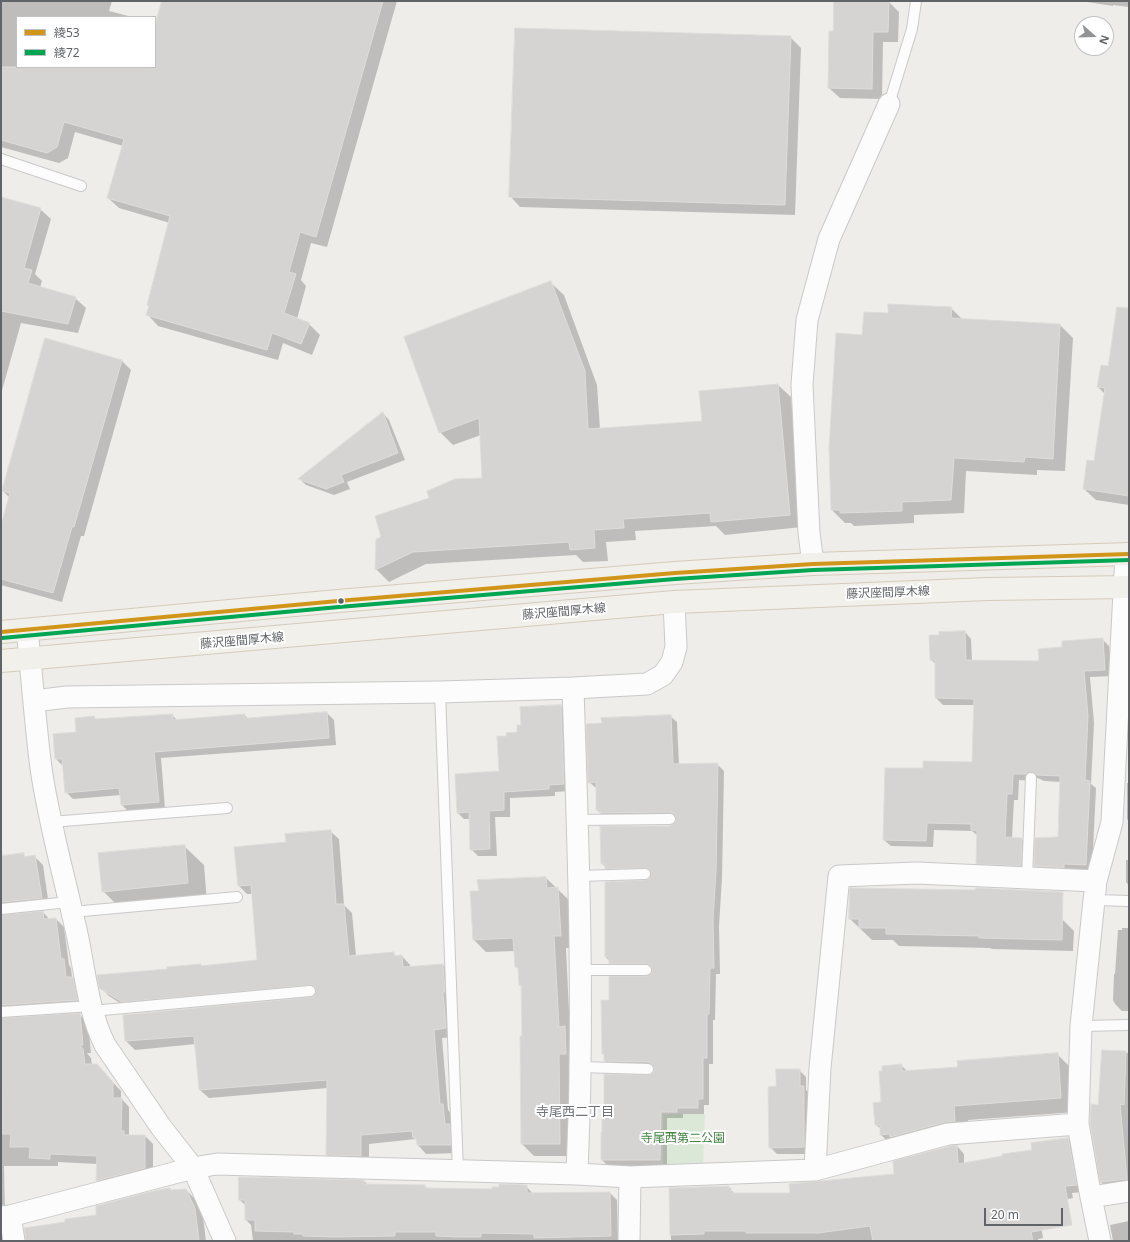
<!DOCTYPE html>
<meta charset="utf-8">
<style>
body{margin:0}
#map{position:relative;width:1130px;height:1242px;overflow:hidden;background:#efedea;font-family:"Noto Sans","Noto Sans JP",sans-serif}
canvas{display:block}
.frame{position:absolute;inset:0;border:2px solid #606367;pointer-events:none}
.legend{position:absolute;left:16px;top:16px;width:140px;height:52px;box-sizing:border-box;background:#fff;border:1px solid #bfc1c2;margin:0;padding:5px 7px;list-style:none;font-size:12px;color:#606367}
.legend li{display:flex;align-items:center;gap:8px;height:20px}
.legend b{width:20px;border:1px solid #bfc1c2}
.north{position:absolute;left:1074px;top:16px;width:40px;height:40px;box-sizing:border-box;background:#fff;border:1px solid #bfc1c2;border-radius:50%;rotate:110deg;font-size:11px;font-weight:700;line-height:16px;text-align:center;color:#606367}
.north::after{content:'';display:block;margin:auto;width:14px;height:18px;background:#929395;clip-path:polygon(50% 0,100% 100%,50% 72%,0 100%)}
.scale{position:absolute;left:984px;top:1208px;width:79px;height:18px;box-sizing:border-box;border:2px solid #606367;border-top:0;padding-left:5px;font-size:12px;line-height:14px;white-space:nowrap;color:#606367;-webkit-text-stroke:3px #fff;paint-order:stroke}
</style>
<div id="map">
<canvas width="1130" height="1242"></canvas>
<div class="frame"></div>
<ul class="legend">
<li><b style="height:5px;background:#d1951a"></b>綾53</li>
<li><b style="height:5px;background:#00a651"></b>綾72</li>
</ul>
<div class="north">N</div>
<div class="scale">20 m</div>
</div>
<script>
const context = document.querySelector('canvas').getContext('2d');
context.lineJoin = 'round';
function fill(path, color) { context.fillStyle = color; context.fill(path, 'evenodd'); }
function trace(path, color, width, dash) { context.strokeStyle = color; context.lineWidth = width; context.lineCap = dash ? 'butt' : 'round'; context.setLineDash(dash || []); context.stroke(path); }
function label(font, color, halo, rows, align = 'center') {
  context.font = font + ' "Noto Sans","Noto Sans JP",sans-serif'; context.lineWidth = 4; context.setLineDash([]); context.textBaseline = 'middle'; context.strokeStyle = halo; context.fillStyle = color; for (const [text, x, y, turn = 0] of rows) {
    context.save(); context.translate(x, y); context.rotate((+turn || 0) * Math.PI / 180); context.textAlign = isNaN(turn) ? turn : align; if (halo) context.strokeText(text, 0, 0); context.fillText(text, 0, 0); context.restore();
  }
}
const green = new Path2D(`
 M663,1114H705L703,1164H663Z`);
const shadow = new Path2D(`
 M1,1H112L109,11L132,17H17V67H155V23L156,24L163,1H397L327,247L311,243L301,280L306,286L297,319L309,324L320,335L312,355L283,343L278,360L158,326L148,315L170,223L119,208L108,198L123,146L75,132L68,158L59,163L1,147Z
 M835,1H888L899,12L898,42H883L882,99L840,98L829,88L834,32Z
 M1081,1H1129V7L1113,5V6Z
 M790,37L801,48L795,215L520,207L510,196Z
 M1,198L40,209L51,219L35,274L42,281L40,288L75,298L86,308L78,333L21,323L1,394Z
 M551,283L564,295L597,385L600,429L703,422L778,385L791,397L802,527L725,535L716,526L635,531L636,540L606,542L608,561L583,562L576,555L426,564L389,582L376,569L383,538L430,498L483,479L481,435L453,445L440,432Z
 M951,308L962,319L1060,325L1073,338L1065,471L1037,470V475L966,471L964,513L914,515V523L854,526L851,523H845L832,510L863,336L888,314Z
 M1129,349V505L1096,500L1084,489L1094,462L1105,394L1098,387L1108,367Z
 M121,360L131,370L84,536H81L62,602L1,585V529L10,498L3,491Z
 M383,413L389,420L405,460L347,482L350,489L334,495L306,485L300,479Z
 M965,632L971,639L972,661L1040,662L1063,648L1102,639L1109,646L1110,653L1115,659L1114,676L1090,677L1094,723L1091,784L1096,788L1092,871L1042,873L1035,866L1059,838L1061,782L1044,781L1038,778L1033,781L1019,780L1018,800H1014L1012,838L1022,839L1028,845L1027,872L984,870L977,863L978,836L972,831L934,830L933,847L891,846L884,840L924,770L973,763L975,705H943L936,698V664L931,660Z
 M560,706L567,712L570,791L555,792V796L510,798V817H495L497,856H478L471,849L470,819H464L458,813L500,772L508,737L518,733L522,726Z
 M327,713L334,720L336,745L161,758L165,809L129,812L122,805L121,795L73,799L66,792L63,766L56,759L54,735L77,732L94,717L97,720L172,715L177,720L245,715L248,719Z
 M670,716L677,722L679,765L717,764L724,771L722,878L719,926L720,974H716L715,1020H713V1064H709V1105H704V1114H683V1118H667V1166H608L602,1160L648,1076L654,1073L656,1069L612,1067L605,1061V1056L603,1054L610,1001L652,974L653,970H616L606,957L653,874L612,875L602,863L676,823L677,819H607L597,810V789L589,782L603,724Z
 M1127,783H1129V822L1127,819Z
 M330,831L339,839L344,905L352,913L356,956L393,953L396,956H402L410,965V968L443,965L451,973L454,1037L442,1038L448,1110L451,1113L459,1153L426,1154L418,1145L417,1141L416,1139L369,1144V1164L336,1163L327,1155L328,1088L209,1098L200,1090L196,1044L135,1050L126,1041L124,1016L311,998L318,993L131,1010L109,996L100,987L201,966L258,961L252,894H247L239,886L287,843Z
 M184,846L204,865L207,902L123,911L103,891Z
 M23,854L26,858L34,856L43,865L49,906L8,911L3,914V916L43,912L50,920L56,919L64,927L69,965L71,968L72,978L81,986L85,1008L9,1013L3,1017V1019L79,1014L88,1023L91,1053H87L91,1058L92,1065L103,1072L121,1091V1098L129,1107V1136H145L153,1144V1176L105,1189L97,1181V1164L58,1162V1166H4L5,1214L1,1217V857Z
 M1126,860H1129V886L1126,882Z
 M546,878L570,901L572,948H566L570,1033L571,1156H534L522,1144L523,1037L522,987L520,984L519,969L516,967L515,951L486,952L474,940L471,892H480Z
 M850,919H1062L1074,931L1073,951L992,949L990,948L899,946L893,940H872Z
 M1122,928H1129V1011H1122L1115,1004L1113,1000L1114,974H1115L1118,930H1122Z
 M1103,1051L1129,1053V1186L1108,1189L1101,1182L1091,1123L1099,1106Z
 M1057,1054L1072,1069L1075,1112L968,1120L969,1136L896,1149L881,1135V1129L876,1125L883,1103L901,1065L908,1072L959,1068Z
 M799,1070L806,1077V1090L810,1094V1154H777L770,1147L777,1087Z
 M1068,1139L1075,1146L1083,1192L1072,1193L1073,1198L1038,1205L1043,1238L1038,1239V1241H671L670,1188L728,1187L735,1194H791L895,1174L957,1146L964,1154V1164L1033,1151Z
 M240,1178L364,1181L368,1185L425,1186L428,1189L493,1190L526,1186L533,1194L610,1193L617,1200L618,1241H253L251,1225L246,1220V1206L240,1200Z
 M186,1190L194,1198L203,1217L206,1241H26L66,1223L97,1216L172,1191Z
 M1129,1221V1241H1113L1110,1225Z
 M1,1233L5,1238L8,1241H1Z`);
const building = new Path2D(`
 M162,1H383L316,237L300,232L289,272L296,274L284,313L310,323L301,344L272,333L267,350L146,315L149,306L147,305L170,216L107,198L124,139L64,122L57,147L47,153L1,140V67H155V25Z
 M834,1H889L888,32H873L872,89L828,88L829,31H833Z
 M515,28L791,36L785,205L509,197Z
 M1,197L41,208L24,268L32,270L28,283L76,297L68,324L1,311Z
 M551,281L585,371L588,429L702,421L699,391L778,384L790,515L711,522L710,513L623,519L624,528L594,530L595,548L570,550L569,542L413,552L375,570L376,539L381,537L375,516L429,498L427,491L455,479L482,478L479,418L439,433L404,337Z
 M888,304L952,307L951,318L1060,324L1053,459L1025,457L1024,462L954,458L951,500L902,502V511L840,513V510H831L829,448L836,333L862,335L864,312L888,313Z
 M1117,307L1129,308V496L1083,489L1087,460L1094,461L1105,388L1097,387L1101,365L1108,366Z
 M45,338L122,360L74,527H72L53,593L1,579V525L10,493L2,491Z
 M383,412L398,453L341,475L344,482L326,489L298,479Z
 M965,631L966,660L1039,661L1038,649L1062,647V641L1103,638L1105,670L1084,671L1088,716L1085,780L1090,781L1086,865L1064,864V868L1034,866L1035,838L1058,837L1060,776L1037,775L1032,772L1026,774H1013L1012,794H1007L1005,837L1022,838L1021,866L976,864L977,831L971,830V824L927,823L926,841L883,840L885,768H923V761L972,762L974,699L935,698V660H930L929,635H939V632Z
 M561,705L564,784L549,785V789L504,792V810L489,811L490,849L470,850L469,812L457,813L455,774L499,771L497,736H507L506,733L517,732V725H521L520,707Z
 M327,712L329,738L154,752L159,802L121,805L119,788L65,793L62,759H55L53,734L76,732L75,718L94,716L95,719L173,714V720L245,714V718Z
 M671,715L673,764L718,763L716,871L713,919L714,968H710L709,1014H707V1058H703V1099H698V1108H677V1112H661L660,1160H601V1132H602V1117H604V1074L648,1075L653,1073L654,1069L652,1064L648,1062L604,1061V1054H602L601,1000H609V976H646L651,974L652,970L651,966L646,964H609V957H605V882L645,880L649,879L651,874L650,870L645,868L605,869V864H601L600,826H670L675,822L676,819L674,814L670,812L600,813V810H596V782L588,783L586,724L602,723L601,718Z
 M331,830L336,904H344L349,956L394,952V956L402,955L403,967L443,964L445,992H443L446,1028L434,1030L440,1104H443L445,1124H450L451,1145H417L416,1138H413L412,1131L361,1135V1156L326,1155L327,1080L199,1090L194,1036L125,1041L123,1015L311,997L314,996L316,991L315,987L312,985L122,1002L99,988L97,975L167,969V967L201,964V966L257,960L251,885L238,886L234,847L286,842L285,834Z
 M185,845L188,883L102,892L98,853Z
 M24,853V857L35,855L42,898L1,902V856Z
 M546,877L547,888L558,887L561,936H554L559,1027L565,1026L566,1054H559L560,1144H521L520,1036H522L521,985H519L518,967H515L513,938L473,940L470,891H479L477,880Z
 M850,888L975,890L976,888L1063,892L1062,940L979,938V936L886,934V928H859V919H849Z
 M43,911L44,919L56,918L61,959H64L66,977H73L78,1000L1,1005V915Z
 M80,1013L83,1045H80L83,1049L85,1064H97L113,1082V1098H122L121,1131H124V1135H145V1168L96,1181L97,1156L50,1154V1159L29,1158L30,1147H10L11,1134H2L1,1018Z
 M1102,1050L1126,1051L1124,1105L1120,1104L1127,1179L1100,1182L1090,1123L1091,1104L1098,1105Z
 M1058,1053L1061,1098L954,1106L955,1121L945,1122L890,1137L889,1134L880,1135V1125H875L873,1103L881,1102L879,1071H882V1066L902,1064V1071L958,1067L957,1061Z
 M776,1069H800V1086H804V1147L769,1148L768,1087L776,1086Z
 M1068,1138L1077,1185L1065,1186L1072,1225L1031,1232L1033,1241H873L870,1226L818,1233H746V1231H704V1234L670,1235L669,1188L729,1186V1188H731V1193H790L789,1184L894,1174L893,1161L950,1146L957,1145L958,1164L1002,1156V1154L1032,1150L1031,1143Z
 M239,1177L364,1180V1184L425,1185V1188L492,1189V1187H499V1184L527,1185V1193L610,1192L611,1236L534,1238V1234L481,1233V1237H459L436,1236V1232H395V1236L334,1237L303,1236V1234H294V1232L255,1231V1220H245V1200H239Z
 M170,1188L171,1190L186,1189L195,1208L199,1241H26L24,1228L65,1222V1219L96,1215V1206L145,1193Z`);
const service = new Path2D(`
 M889,104L912,29L916,1
 M1,159L81,186
 M440,692L458,1171
 M577,820L670,819
 M51,822L227,808
 M579,876L645,874
 M1027,878L1031,778
 M1095,900L1129,901
 M1,909L69,902
 M72,912L237,897
 M580,970H646
 M92,1011L310,991
 M1,1012L91,1006
 M1081,1026L1129,1025
 M580,1067L648,1069`);
const minor = new Path2D(`
 M813,564L809,533L802,385L807,320L829,239L889,104
 M27,630C32,676 35,722 41,768C49,824 65,879 77,934C85,971 88,1011 105,1045L161,1127L193,1168L225,1241
 M34,701L67,697L440,692L573,688
 M815,1170L820,1068L839,876L917,873L1096,881
 M577,1174C578,1139 580,1103 580,1068C582,941 577,815 573,688L647,684L663,675L672,662L676,647L674,602
 M1091,1197L1129,1191
 M10,1216L14,1241
 M1,1217L10,1216L193,1168L217,1164L577,1174L630,1177L815,1170L948,1134L1078,1124
 M629,1241L630,1177
 M1100,1241L1090,1192L1078,1124L1081,1026L1096,881L1112,822L1126,554`);
const primary = new Path2D(`
 M1,632L338,601L675,573L813,564L1129,554
 M1,661L674,602L988,589L1129,587`);
const bus1 = new Path2D(`
 M1,632L338,601L675,573L813,564L1129,554`);
const bus2 = new Path2D(`
 M2,638L339,607L675,579L813,570L1129,560`);
const markers = [
 [341,601,3.5,"#606367"]
];
const streetNames = [
 ["藤沢座間厚木線",888,593,-2],
 ["藤沢座間厚木線",564,612,-5],
 ["藤沢座間厚木線",242,641,-5]
];
const parkNames = [
 ["寺尾西第二公園",683,1139]
];
const neighbourhoodNames = [
 ["寺尾西二丁目",575,1112]
];
fill(green, '#dbe8d7');
fill(shadow, '#0003');
fill(building, '#d6d4d3');
trace(building, '#dedcd9', 1);
trace(service, '#c9c9c9', 12);
trace(minor, '#c9c9c9', 23);
trace(primary, '#d4cbbb', 24);
trace(service, '#fdfcfc', 10);
trace(minor, '#fdfcfc', 21);
trace(primary, '#f2f0ea', 22);
trace(bus1, '#d1951a', 4);
trace(bus2, '#00a651', 4);
for (const [x, y, r, color] of markers) { const dot = new Path2D(); dot.arc(x, y, r, 0, 2 * Math.PI); context.fillStyle = color; context.fill(dot); trace(dot, '#fff', 1.5); }
label('12px', '#606367', '#fff', streetNames);
label('12px', '#418541', '#fff', parkNames);
label('13px', '#717579', '#fff', neighbourhoodNames);
</script>
